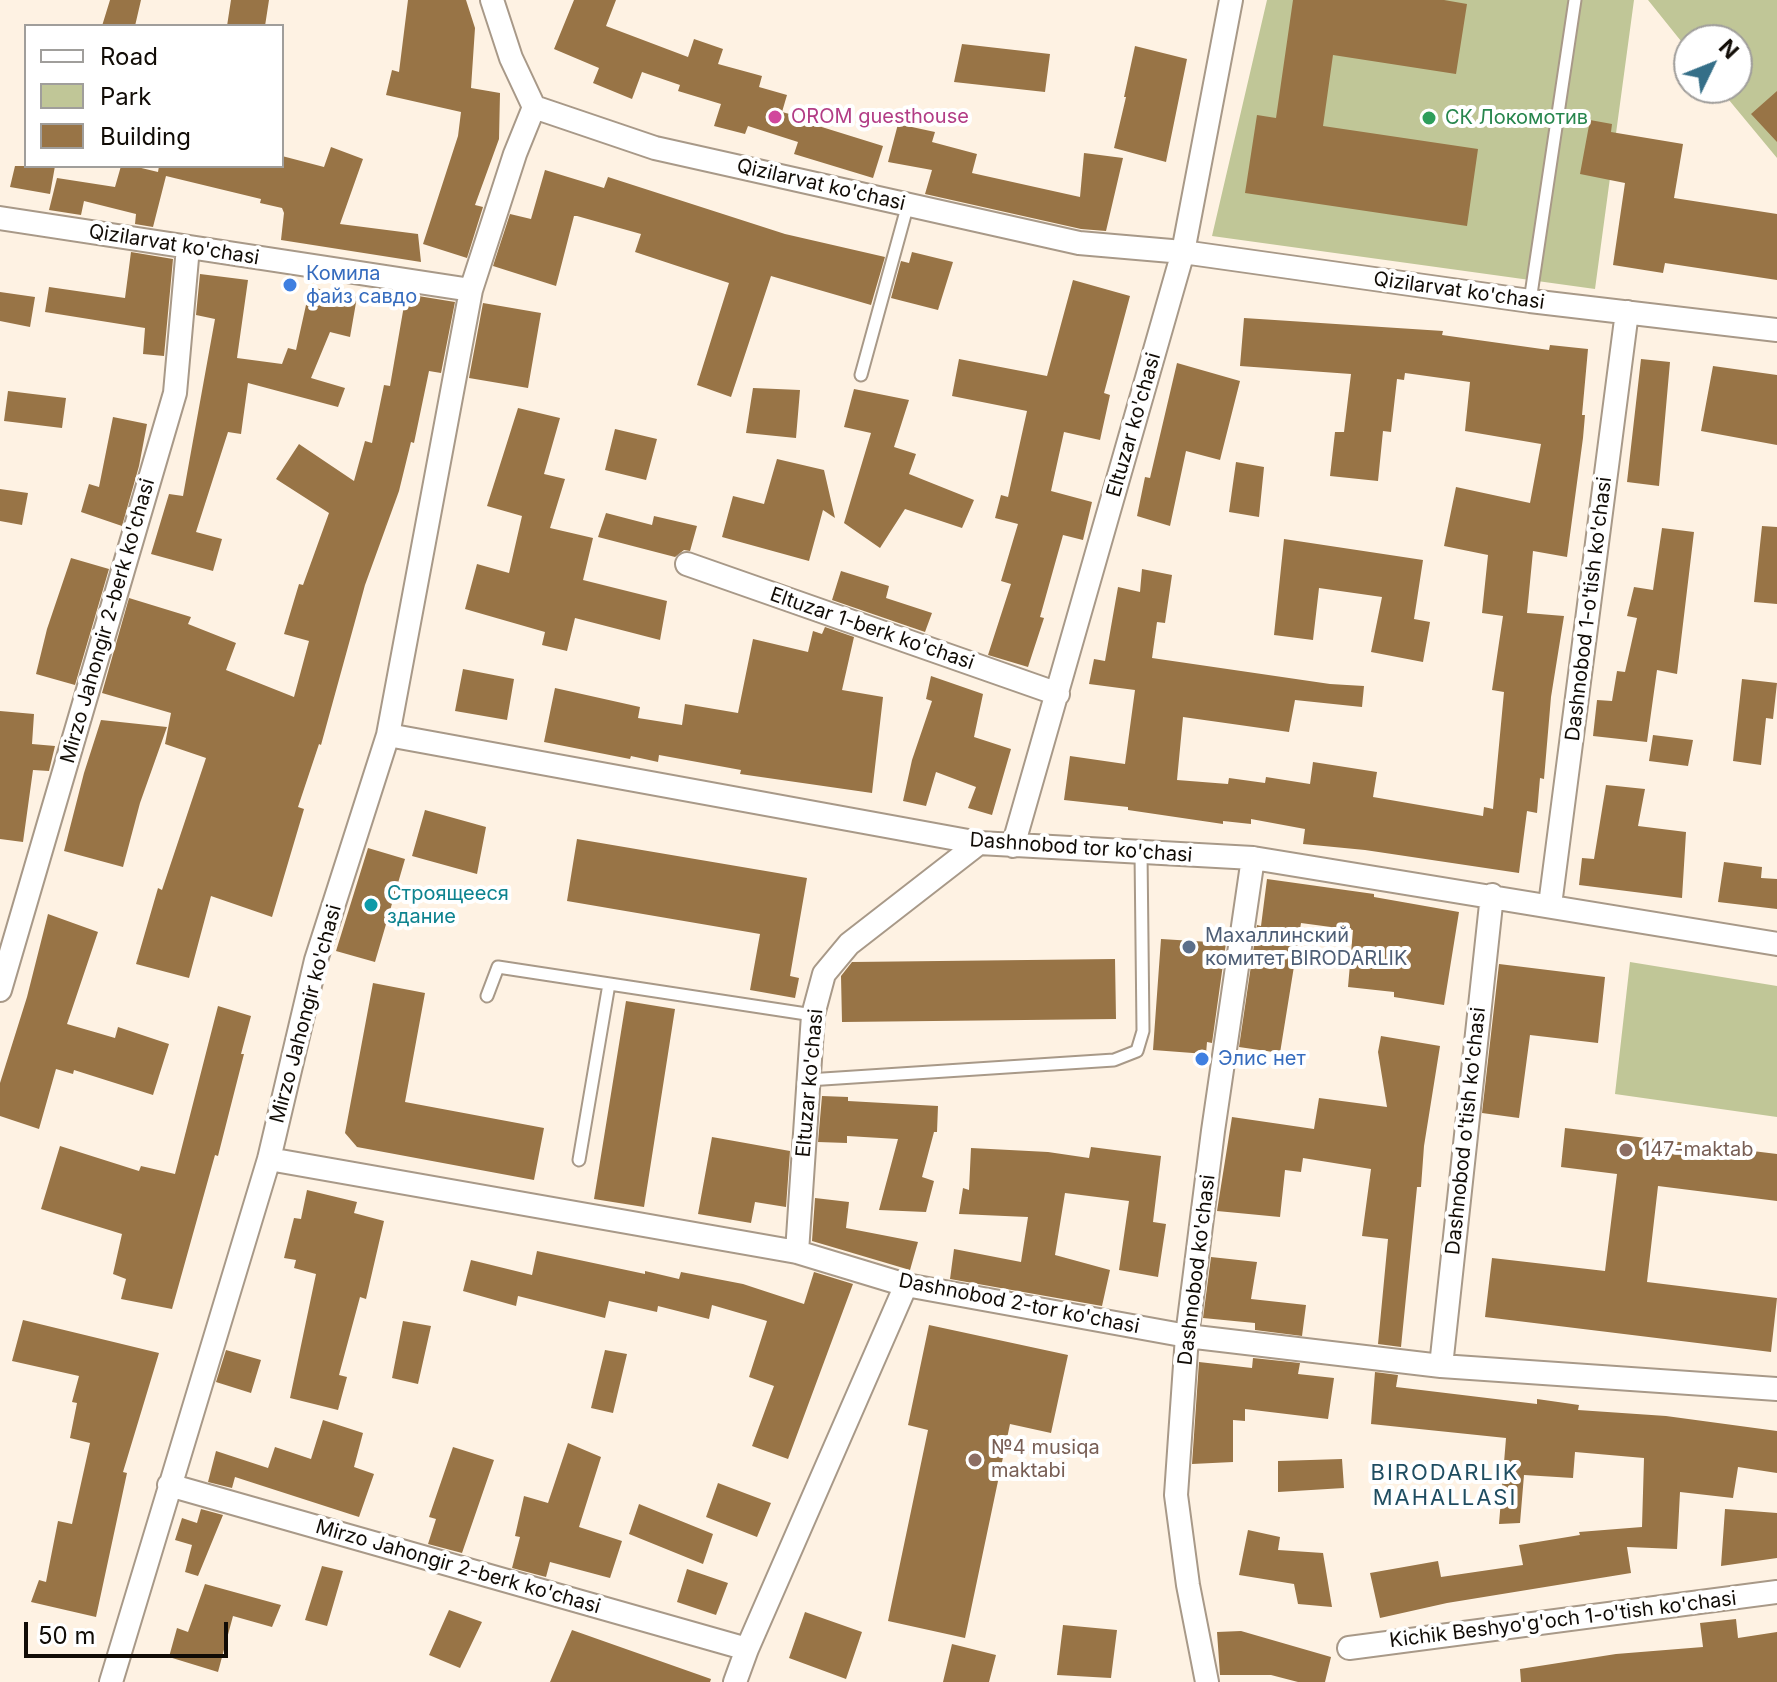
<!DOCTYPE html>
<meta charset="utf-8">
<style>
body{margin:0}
#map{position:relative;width:1777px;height:1682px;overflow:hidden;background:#fef2e3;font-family:Inter,sans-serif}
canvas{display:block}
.legend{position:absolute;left:24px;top:24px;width:260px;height:144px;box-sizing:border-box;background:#fff;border:2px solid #a09e9b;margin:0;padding:10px 14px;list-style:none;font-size:24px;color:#110c06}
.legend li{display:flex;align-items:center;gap:16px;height:40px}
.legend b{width:40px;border:2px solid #a09e9b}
.north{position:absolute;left:1673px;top:24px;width:80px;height:80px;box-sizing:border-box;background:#fff;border:2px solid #a09e9b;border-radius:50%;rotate:47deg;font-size:22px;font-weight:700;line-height:32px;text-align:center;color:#110c06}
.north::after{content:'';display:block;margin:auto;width:28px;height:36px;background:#356f88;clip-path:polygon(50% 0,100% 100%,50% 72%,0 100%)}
.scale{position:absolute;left:24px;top:1622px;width:204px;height:36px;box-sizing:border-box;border:4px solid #110c06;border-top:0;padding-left:10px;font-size:24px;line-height:28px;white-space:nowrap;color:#110c06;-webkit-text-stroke:6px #fff;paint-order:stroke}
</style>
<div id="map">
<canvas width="1777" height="1682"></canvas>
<ul class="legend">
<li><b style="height:10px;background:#fff"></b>Road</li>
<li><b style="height:22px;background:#c0c697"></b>Park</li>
<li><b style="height:22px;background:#987446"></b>Building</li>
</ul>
<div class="north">N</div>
<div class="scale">50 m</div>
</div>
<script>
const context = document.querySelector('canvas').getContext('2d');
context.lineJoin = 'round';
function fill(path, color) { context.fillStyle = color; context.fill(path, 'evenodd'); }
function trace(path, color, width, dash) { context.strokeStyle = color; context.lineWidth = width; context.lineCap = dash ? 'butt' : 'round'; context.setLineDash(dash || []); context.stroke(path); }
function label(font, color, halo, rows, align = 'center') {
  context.font = font + ' Inter,sans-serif'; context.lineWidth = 8; context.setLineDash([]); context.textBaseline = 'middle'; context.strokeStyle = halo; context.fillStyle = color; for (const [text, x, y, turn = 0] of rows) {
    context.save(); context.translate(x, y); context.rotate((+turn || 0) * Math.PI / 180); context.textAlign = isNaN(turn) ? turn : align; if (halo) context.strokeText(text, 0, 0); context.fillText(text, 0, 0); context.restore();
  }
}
const green = new Path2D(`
 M1267,0H1634L1595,289L1212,236Z
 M1648,0H1777V158L1719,88H1737V40H1689V51Z
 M1630,962L1777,986V1117L1615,1094Z`);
const building = new Path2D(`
 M110,0H141L135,26H102Z
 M231,0H269L265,26H227Z
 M408,0H466L475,28L471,88L500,93L499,139L475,205L483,207L467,258L423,244L458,136L461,112L386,95L392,70L399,72Z
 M574,0H616L606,26L688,57L694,39L723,49L718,64L762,76L759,87L787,95L782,112L797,116L796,119L883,146L873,178L794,154L798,142L748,126L745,134L714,126L721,104L678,91L680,85L642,72L632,99L593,83L599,68L554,49Z
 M1293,0H1444L1467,4L1456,74L1333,55L1323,126L1478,149L1467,226L1245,193L1257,115L1276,118Z
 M962,44L1050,54L1045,92L954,82Z
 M1135,46L1187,59L1166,162L1114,148L1126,97H1124Z
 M1777,91V142L1751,114Z
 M1590,120L1612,124L1611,132L1683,144L1674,198L1777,214V280L1665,263L1663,273L1613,265L1625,183L1580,174Z
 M898,124L935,132L932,142L977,154L972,173L1080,197L1084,153L1123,158L1106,231L1081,229L925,194L932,170L888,162Z
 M331,147L363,159L340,224L418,234L421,262L281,240L284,213L282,208L260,203L261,199L166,176L153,227L135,224L136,214L84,201L81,215L49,210L57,178L115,187L121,166H133L158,172L159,166H282V156L324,167Z
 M15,166H55L50,194L10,187Z
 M545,170L604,188L608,177L785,234L885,257L871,305L771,276L731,397L697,385L729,283L635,252L641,234L577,216H574L556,286L493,266L510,214L531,219Z
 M131,252L173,259L164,356L143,354L145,328L45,312L49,287L125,298Z
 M912,252L953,262L938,310L891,298L901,261L909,263Z
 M200,274L248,280L237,358L282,364L288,348L296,350L310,287L357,297L350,337L330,332L311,378L345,388L338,407L248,383L241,434L228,432L196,532L222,539L213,571L151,554L169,494L183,496L215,319L196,315Z
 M1073,280L1130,296L1104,393L1110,395L1100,440L1064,432L1051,491L1092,502L1083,540L1063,535L1040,617L1044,618L1028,667L988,655L1011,584L1001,581L1018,524L995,518L1001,495L1008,497L1027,411L952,396L959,359L1047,376Z
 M0,292L35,297L30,327L0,321Z
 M406,294L455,302L441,373L429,371L414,443L411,442L399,491L365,585L321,745L319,744L298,807L304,809L272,917L211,896L189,978L136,964L158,888L162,890L206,758L165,744L171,713L102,693L129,598L191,617L188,624L236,643L226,670L294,697L309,641L284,634L299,584L303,585L329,513L276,479L299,444L354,481L365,441L372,443L384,385L390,386Z
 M483,303L541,313L528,388L469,378Z
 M1244,318L1443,331L1442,335L1549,350L1550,345L1588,349L1582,415H1585L1583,438L1567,557L1533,551L1527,613L1564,616L1551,697L1544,779L1540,778L1537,813L1527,811L1519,873L1365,850L1303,844L1305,829L1251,819V824L1223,821V824L1128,810V807L1064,800L1070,756L1125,764L1135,690L1089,684L1094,659L1105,661L1118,587L1140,592L1142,569L1172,575L1165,623L1157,622L1152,658L1330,684L1364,686L1362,707L1295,700L1289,732L1183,717L1177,780L1228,784L1229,778L1265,783L1266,777L1310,784L1313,762L1377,772L1373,797L1483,816L1484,807L1493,809L1504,692L1492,690L1503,616L1482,613L1488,555L1444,546L1456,487L1530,503L1541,444L1465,431L1470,382L1405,373L1404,380L1397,379L1391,432L1383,431L1378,481L1330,476L1335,432H1344L1351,374L1240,366Z
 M1641,359L1670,362L1659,486L1627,482Z
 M1177,363L1240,381L1220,460L1186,451L1170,526L1137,516L1145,477L1150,478Z
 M1713,366L1777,375V445L1701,431Z
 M753,388L800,390L796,438L746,433Z
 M854,389L909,400L894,447L916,454L909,474L974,500L962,528L905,509L880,548L844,523L871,433L844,427Z
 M8,391L66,398L62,428L4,421Z
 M518,408L560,418L544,474L565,479L550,528L593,538L583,580L667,601L660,640L575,618L567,651L542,645L545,632L465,609L477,564L509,573L522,516L487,506Z
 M113,417L147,424L139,466L122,526L81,512L89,484L99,487Z
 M615,429L657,439L646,480L605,470Z
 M777,459L824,470L835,518L823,510L809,561L722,537L733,496L764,504Z
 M1236,462L1264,467L1259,517L1229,512Z
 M0,489L28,493L22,525L0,521Z
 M606,513L652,525L654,516L697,526L690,551L684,550L675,557L598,537Z
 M1762,526L1777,527V604L1754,602Z
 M1662,528L1694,532L1677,674L1657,670L1647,742L1593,736L1597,700L1612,701L1617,671L1625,672L1637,618L1627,616L1634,587L1653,590Z
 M1284,539L1423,560L1414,619L1430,622L1423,662L1371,652L1382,597L1319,588L1313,640L1274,635Z
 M71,558L109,569L75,685L36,674L47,629Z
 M841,571L889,586L886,598L932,613L925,632L832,600Z
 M825,627L854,637L842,690L883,697L872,793L740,774L741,770L659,755L658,762L631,756L630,759L544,742L555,688L640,707L638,718L682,725L685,704L738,713L753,639L808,652L813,631L822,634Z
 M463,669L514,679L507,720L455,711Z
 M931,676L983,694L974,737L1011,749L992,815L968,808L976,787L936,772L926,806L903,801L912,760L932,701L926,699Z
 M1742,679L1777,683L1773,719L1766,718L1761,765L1733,761Z
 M0,711L34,714L32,744L55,746L49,771L33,770L23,842L0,839Z
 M101,720L167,727L140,803L123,867L64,851L84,773Z
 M1653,735L1693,740L1688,766L1649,761Z
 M1606,785L1645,789L1638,826L1686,832L1682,898L1579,885L1582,858L1594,859Z
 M425,810L486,827L477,874L412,856Z
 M577,839L807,878L790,976L799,978L795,998L750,990L760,934L567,901Z
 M368,848L405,859L375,962L336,951Z
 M1724,862L1762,867L1761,878L1777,879V909L1718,902Z
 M1267,879L1374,894V897L1459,912L1444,1005L1394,997V992L1348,987L1353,930L1301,923L1280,1053L1239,1047L1257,925L1261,926Z
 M48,914L98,932L67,1024L115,1038L118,1027L169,1044L153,1095L74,1070L73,1074L56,1069L39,1129L0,1116V1083L27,997Z
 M1161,939L1226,943L1212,1043L1207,1042L1206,1054L1153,1050Z
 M1115,959L1116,1019L842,1022L841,976L852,962Z
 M1499,964L1605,977L1598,1043L1530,1035L1519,1118L1482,1113Z
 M373,983L425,993L405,1102L544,1128L534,1180L357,1147L345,1133Z
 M626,1001L675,1009L644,1207L594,1199Z
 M218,1006L251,1016L241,1054H244L218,1156L215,1155L172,1309L121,1299L126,1279L113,1274L122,1234L41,1209L60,1146L139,1171L141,1166L175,1174Z
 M1381,1036L1440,1046L1424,1146L1421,1187H1417L1401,1347L1378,1344L1388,1239L1362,1236L1371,1169L1303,1158L1301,1172L1285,1170L1280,1217L1217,1211L1232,1117L1314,1129L1319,1098L1387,1107L1378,1052Z
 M822,1096L848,1097V1101L938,1106L937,1132H934L922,1177L934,1181L926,1212L879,1210L898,1139L847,1136V1143L818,1142Z
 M1565,1128L1777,1154V1201L1658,1186L1647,1282L1777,1298L1771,1352L1485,1317L1492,1258L1605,1271L1617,1174L1561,1167Z
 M712,1137L790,1151L786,1207L755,1202L751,1223L698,1214Z
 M1091,1147L1161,1156L1153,1222L1166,1224L1158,1277L1119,1270L1129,1201L1065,1193L1055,1255L1110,1270L1102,1306L950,1279L954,1249L1021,1262L1028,1217L959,1214L963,1188L969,1190L971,1148L1048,1152L1089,1158Z
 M307,1190L357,1202L354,1213L384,1221L366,1299L360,1297L339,1375L347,1377L338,1410L290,1398L316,1274L294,1268L296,1260L284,1258L294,1218L301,1219Z
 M815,1198L849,1202L846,1228L918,1242L910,1270L812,1241Z
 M537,1251L645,1274V1271L679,1279L681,1272L743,1284L804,1304L814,1272L853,1284L788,1459L752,1446L774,1386L749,1377L767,1321L712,1305L709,1319L658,1306L657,1312L609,1301L605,1318L518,1296L516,1306L463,1291L471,1260L532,1275Z
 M1211,1257L1257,1262L1251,1299L1306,1305L1302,1336L1255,1330V1323L1203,1318Z
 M23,1320L159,1353L123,1472L127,1473L96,1617L31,1602L39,1580L46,1582L58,1521L72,1524L90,1443L70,1438L77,1403L72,1402L79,1376L12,1361Z
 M403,1321L431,1326L418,1384L392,1378Z
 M929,1325L1068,1355L1051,1433L1010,1424L965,1638L888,1621L928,1430L908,1425Z
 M226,1350L261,1360L251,1393L216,1382Z
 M605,1350L627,1354L613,1413L591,1408Z
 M1253,1358L1300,1363L1298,1374L1334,1378L1328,1419L1245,1409V1421L1233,1420V1462L1192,1464L1199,1362L1252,1368Z
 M1375,1372L1398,1375L1396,1387L1537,1404V1399L1579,1405L1578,1410L1666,1416L1777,1431V1473L1738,1467L1733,1498L1680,1492L1677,1549L1627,1547L1631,1573L1447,1603L1380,1618L1370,1573L1438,1561L1441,1577L1523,1565L1519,1545L1580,1535L1579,1532L1642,1527L1644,1458L1575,1452L1573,1478L1524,1475L1520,1523L1499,1524L1506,1438L1371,1424Z
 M323,1420L363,1433L354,1467L374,1474L359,1517L235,1477L232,1488L208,1482L216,1451L268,1468L275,1447L311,1459Z
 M568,1443L601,1457L579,1527L622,1541L610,1578L550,1562L546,1577L512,1568L520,1537L515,1536L524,1496L548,1503Z
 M453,1447L494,1460L462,1553L428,1544L436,1519L429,1517Z
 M1342,1459L1344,1488L1278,1492V1461Z
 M718,1483L771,1503L757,1537L706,1517Z
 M639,1504L713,1534L703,1564L629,1534Z
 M201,1509L223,1515L198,1576L185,1572L192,1545L175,1540L182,1518L197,1523Z
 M1725,1509L1777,1513V1558L1721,1566Z
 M1248,1530L1280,1537L1278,1550L1323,1553L1332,1607L1298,1604L1294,1584L1239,1575Z
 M322,1566L343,1571L327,1626L305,1620Z
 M687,1569L728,1583L716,1615L677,1602Z
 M205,1584L281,1605L272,1627L233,1616L218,1672L169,1657L177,1628L188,1632Z
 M449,1610L482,1622L460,1668L429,1655Z
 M805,1612L862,1632L846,1679L789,1658Z
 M1736,1619L1738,1638L1777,1632V1682H1521L1520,1669L1616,1654L1703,1647L1700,1623Z
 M1063,1625L1117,1630L1111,1678L1057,1675Z
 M572,1630L711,1679L710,1682H550Z
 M1241,1631L1331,1657L1325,1682H1298L1271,1675H1220L1217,1632Z
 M952,1644L996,1655L989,1682H943Z`);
const service = new Path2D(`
 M1530,301L1575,0
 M861,375L908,204
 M487,996L498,967L813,1015
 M808,1080L1114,1060L1137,1051L1143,1031L1141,852
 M579,1160L609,984`);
const minor = new Path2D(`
 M492,0L511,58L534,107
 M0,218L471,290
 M687,564L1058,694
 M388,735L979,843L1253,858L1777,944
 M1013,846L1183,252L1231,0
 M1550,905L1627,312
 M0,990L175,393L188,247
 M269,1159L797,1252L906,1285L1187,1336L1441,1366L1777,1389
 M797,1252L813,1015L824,974L849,944L979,843
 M1441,1366L1492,895
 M169,1485L747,1649
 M1349,1648L1777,1592
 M111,1682L269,1159L316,960L388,735L471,290L515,154L534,107L655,148L1079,243L1183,252L1530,301L1777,330
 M735,1682L747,1649L906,1285
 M1207,1682L1188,1585L1176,1495L1187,1336L1213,1131L1253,858`);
const markers = [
 [775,117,8,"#d1479c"],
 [1429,118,8,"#2e9e5b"],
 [290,285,8,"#3f7fe0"],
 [371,905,8,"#0f9aa8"],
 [1189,947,8,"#5c6f8a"],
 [1202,1059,8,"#3f7fe0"],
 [1626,1150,8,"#8d6e63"],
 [975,1460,8,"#8d6e63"]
];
const hotelNames = [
 ["OROM guesthouse",791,117]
];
const leisureNames = [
 ["СК Локомотив",1445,118]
];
const streetNames = [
 ["Qizilarvat ko'chasi",821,185,13],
 ["Qizilarvat ko'chasi",174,245,9],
 ["Qizilarvat ko'chasi",1459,291,8],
 ["Eltuzar ko'chasi",1134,425,-74],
 ["Dashnobod 1-o'tish ko'chasi",1589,609,-83],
 ["Mirzo Jahongir 2-berk ko'chasi",108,621,-74],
 ["Eltuzar 1-berk ko'chasi",872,629,19],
 ["Dashnobod tor ko'chasi",1081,848,4],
 ["Mirzo Jahongir ko'chasi",306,1014,-75],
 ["Eltuzar ko'chasi",810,1083,-85],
 ["Dashnobod o'tish ko'chasi",1466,1131,-84],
 ["Dashnobod ko'chasi",1197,1270,-83],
 ["Dashnobod 2-tor ko'chasi",1019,1304,11],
 ["Mirzo Jahongir 2-berk ko'chasi",458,1567,16],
 ["Kichik Beshyo'g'och 1-o'tish ko'chasi",1563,1620,-7]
];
const shopNames = [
 ["Комила",306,274],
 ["файз савдо",306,297],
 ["Элис нет",1218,1059]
];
const cultureNames = [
 ["Строящееся",387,894],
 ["здание",387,917]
];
const serviceNames = [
 ["Махаллинский",1205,936],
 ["комитет BIRODARLIK",1205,959]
];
const educationNames = [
 ["147-maktab",1642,1150],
 ["№4 musiqa",991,1448],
 ["maktabi",991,1471]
];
const neighbourhoodNames = [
 ["BIRODARLIK",1445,1473],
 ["MAHALLASI",1445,1498]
];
fill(green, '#c0c697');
fill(building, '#987446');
trace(service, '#a89988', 15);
trace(minor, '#a89988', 26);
trace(service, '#fff', 11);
trace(minor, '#fff', 22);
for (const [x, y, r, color] of markers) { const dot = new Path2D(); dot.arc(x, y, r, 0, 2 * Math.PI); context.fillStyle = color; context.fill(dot); trace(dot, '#fff', 3); }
label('20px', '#b23c85', '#fff', hotelNames, 'left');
label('20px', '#27864d', '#fff', leisureNames, 'left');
label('20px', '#110c06', '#fff', streetNames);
label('20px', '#366cbe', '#fff', shopNames, 'left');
label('20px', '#0d838f', '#fff', cultureNames, 'left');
label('20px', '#4e5e75', '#fff', serviceNames, 'left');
label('20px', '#785e54', '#fff', educationNames, 'left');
context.letterSpacing = '2px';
label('22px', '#1f4d61', '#fff', neighbourhoodNames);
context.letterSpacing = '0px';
</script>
